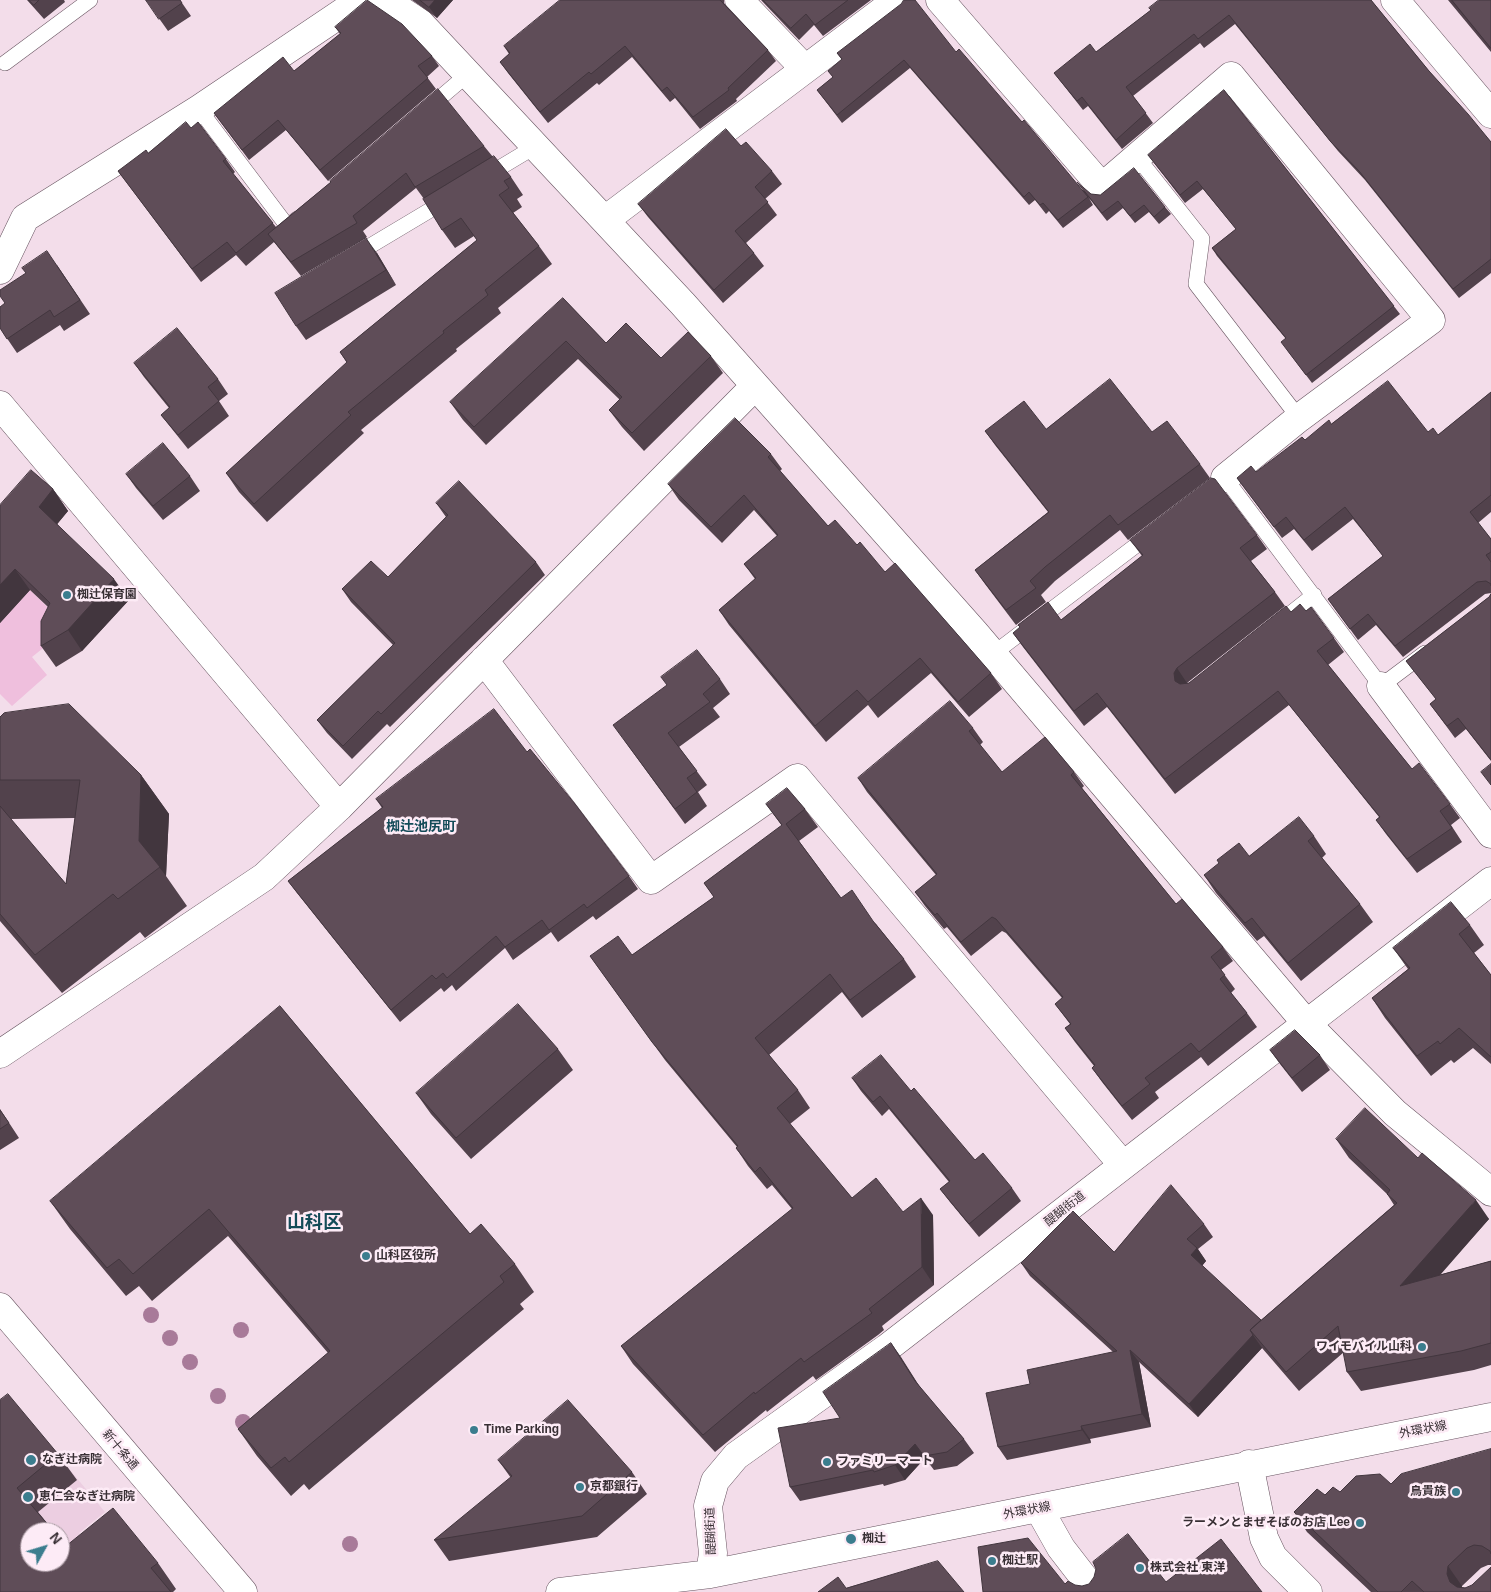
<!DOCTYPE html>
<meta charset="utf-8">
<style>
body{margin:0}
#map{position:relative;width:1491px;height:1592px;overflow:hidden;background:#f3ddea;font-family:Helvetica,sans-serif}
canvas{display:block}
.north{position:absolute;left:20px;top:1522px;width:50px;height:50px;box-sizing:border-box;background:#fdebf6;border:1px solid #aea0a8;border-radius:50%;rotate:51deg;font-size:14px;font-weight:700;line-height:20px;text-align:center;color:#382f34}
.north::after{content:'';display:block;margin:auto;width:18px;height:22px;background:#3b7d8e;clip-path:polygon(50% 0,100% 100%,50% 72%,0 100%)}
</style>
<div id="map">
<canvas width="1491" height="1592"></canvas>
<div class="north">N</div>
</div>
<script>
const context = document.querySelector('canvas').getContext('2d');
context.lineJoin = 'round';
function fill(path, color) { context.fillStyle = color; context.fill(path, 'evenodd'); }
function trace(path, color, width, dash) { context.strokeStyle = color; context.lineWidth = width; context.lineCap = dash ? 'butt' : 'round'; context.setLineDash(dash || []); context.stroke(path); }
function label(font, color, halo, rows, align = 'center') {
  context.font = font + ' Helvetica,"Noto Sans JP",sans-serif'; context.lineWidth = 5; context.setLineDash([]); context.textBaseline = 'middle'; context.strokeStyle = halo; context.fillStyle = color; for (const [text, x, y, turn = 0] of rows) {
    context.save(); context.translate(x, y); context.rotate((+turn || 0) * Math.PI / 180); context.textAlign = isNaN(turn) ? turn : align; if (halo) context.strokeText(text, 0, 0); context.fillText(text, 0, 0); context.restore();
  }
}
const built = new Path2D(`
 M11,1399L105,1512L79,1533L128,1592H0ZM30,1532H60V1562H30Z`);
const green = new Path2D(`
 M30,590L73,632L52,641L32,657L47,675L12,706L0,694V623Z`);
const lane = new Path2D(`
 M5,63L90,0
 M199,109L288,227L297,219
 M427,109L468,74
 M1137,157L1202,239L1196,284L1299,418
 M486,176L536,146
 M355,255L447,200
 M1219,483L1225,478L1381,686L1425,653
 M1285,618L1314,595
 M993,654L1151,534`);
const street = new Path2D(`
 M385,0L420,23L683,304L975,633L1307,1024L1395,1113L1491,1192
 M739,0L805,69
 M940,0L1102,187L1231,76L1431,320L1299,418L1225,478
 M1395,0L1491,114
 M605,220L897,0
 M0,270L25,218L199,109L361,0
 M0,405L339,807
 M484,660L651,880L797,778L1122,1164
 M1381,686L1491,834
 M0,1054L264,877L339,807L755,386
 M1249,1464L1264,1538L1273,1557L1308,1592
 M1039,1509L1061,1548L1095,1592`);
const secondary = new Path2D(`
 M0,1307L243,1592
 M710,1574L713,1553L708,1506L715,1481L736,1456L887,1348L1491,881
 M560,1592L710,1574L1491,1417`);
const trees = [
 [151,1315],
 [241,1330],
 [170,1338],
 [190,1362],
 [218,1396],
 [243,1422],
 [350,1544]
];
const wall = new Path2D(`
 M27,0H64L65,2L44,19Z
 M146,0H180L191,16L168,31Z
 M412,0H453L437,18Z
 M559,0H724V3L768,50L776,61L736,99L737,101L700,129L675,98L670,102L632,57L599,85L597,83L548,123L508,73L500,62L509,54L504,46L560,1Z
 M761,0H871L823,36L814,25L799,40Z
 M1371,0L1429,71L1491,142V273L1459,298L1365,180L1338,151L1235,24L1204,48L1200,43L1133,96L1153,123L1122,149L1088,106L1083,110L1054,73L1096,52L1151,10Z
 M1448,0H1491V52Z
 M335,27L432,56L439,66L427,77L436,89L328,181L286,130L249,160L214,113L294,71L340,34Z
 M956,52L1022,122L1081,189L1091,194L1165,207L1171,214L1159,224L1149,212L1135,223L1123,208L1107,221L1089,198L1093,205L1063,228L1049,211L1046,214L1035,200L1029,205L910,68L842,123L817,90L833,77L828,71L842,60L837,53Z
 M1224,90L1400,314L1312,383L1287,350L1286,339L1217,256L1212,248L1236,229L1203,189L1185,203L1148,155Z
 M191,128L226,159L235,172L233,174L276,227L331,182L484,146L493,157L511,177L523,195L517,199L522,207L513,213L539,246L552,264L498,308L501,313L456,349L457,351L361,430L364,433L267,522L239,492L226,473L347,363L340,352L477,240L474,236L455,248L442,230L424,199L416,188L363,231L367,237L301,276L274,242L246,266L236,255L201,282L118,171Z
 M741,146L772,171L782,184L765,199L777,215L746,243L754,253L764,266L723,303L648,217L638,204Z
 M377,253L396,285L306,340L296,326Z
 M57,265L90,314L64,331L60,325L17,353L0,328Z
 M563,298L606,343L661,358L711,356L723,373L644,451L622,427L609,410L620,400L578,359L486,445L463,420L450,402Z
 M134,363L218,379L228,394L219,401L229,416L188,449L172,429L161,415L169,408L144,377Z
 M1491,392V512L1478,523L1491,539V593L1485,594L1403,657L1376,625L1358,640L1328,599L1383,556L1353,519L1312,551L1294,529L1282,538L1237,478L1256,472L1305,440L1331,424L1428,432L1438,435Z
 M1046,429L1152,432L1200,464L1210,478L1128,540L1120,530L1055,581L1041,595L1046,602L1016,625L985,584L975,570L1048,512L995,445L985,431Z
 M771,454L782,469L780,471L828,526L857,545L991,673L1002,689L969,717L931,673L878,718L868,705L826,742L729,625L719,610L755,579L744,564L777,536L754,510L722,543L679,500L668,484Z
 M126,474L190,476L200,491L163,520L136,488Z
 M53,489L68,511L57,524L129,600L82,651L56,667L41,646L48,607L30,590L0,623V505Z
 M436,503L536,562L545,575L390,727L387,724L352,759L327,733L317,720L393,645L351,602L342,589L388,577L446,517Z
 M1257,535L1267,549L1251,561L1275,592L1285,606L1187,683H1189L1291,612L1306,611L1334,638L1344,652L1328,665L1412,769L1450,804L1460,818L1451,825L1462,842L1417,873L1386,834L1376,820L1379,817L1289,705L1175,794L1107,707L1084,726L1023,647L1013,633L1061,620L1142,556L1130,540Z
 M1491,594V761L1466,729L1455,738L1430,704L1436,699L1406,661L1489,597Z
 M720,679L730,694L713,708L720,717L679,747L707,785L698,792L707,806L685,824L624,740Z
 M0,717L141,775L169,814L166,876L187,906L145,938L140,932L62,993L0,921ZM75,818L66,884L10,819Z
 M973,728L983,742L980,745L1002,772H1074L1084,786L1082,788L1176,904L1223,947L1233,961L1221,970L1235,989L1231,993L1247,1013L1257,1027L1208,1066L1201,1057L1155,1092L1159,1098L1132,1120L1102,1082L1092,1068L1094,1066L1075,1042L1065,1028L1070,1024L1055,1004L1062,998L1006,933L1002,931L971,956L947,927L944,929L925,906L915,892L936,875L867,792L858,778Z
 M527,752L629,876L638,889L596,920L593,916L558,942L551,932L513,960L505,948L456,991L452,985L444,992L441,988L400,1022L297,893L288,881L382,808L376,799Z
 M766,804L805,809L818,827L799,841L841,898L876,924L904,959L916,977L862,1018L842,992L769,1055L798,1090L810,1108L790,1124L852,1198L903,1212L933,1215L934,1285L882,1326L884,1330L878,1335L816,1380L813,1376L767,1412L766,1410L715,1452L633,1364L621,1346L792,1209L772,1185L767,1189L748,1166L736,1148L737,1147L665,1060L590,956L632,955L714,897L704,883L782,826Z
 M1314,836L1326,854L1322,858L1360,904L1373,922L1301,981L1264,936L1257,941L1216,893L1204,875L1249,856Z
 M1470,925L1484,945L1474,953L1491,975V1064L1473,1048L1454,1063L1451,1060L1431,1076L1385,1018L1372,998L1408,969L1393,948Z
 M280,1006L470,1234L515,1264L534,1292L520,1304L524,1309L309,1490L304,1484L291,1496L257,1456L238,1429L328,1353L228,1236L152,1301L139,1286L126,1296L70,1229L50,1201Z
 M558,1049L573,1070L471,1159L431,1114L416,1093Z
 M1270,1050L1320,1055L1330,1070L1302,1092L1280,1064Z
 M852,1078L911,1091L975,1160L1012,1188L1021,1201L979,1237L950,1202L940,1189L949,1182L889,1109L882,1116L861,1091Z
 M0,1109L19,1138L0,1150Z
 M1336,1139L1418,1158L1489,1219L1439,1275L1491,1261V1365L1474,1370L1361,1391L1347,1372L1344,1352L1299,1391L1262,1348L1198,1417L1139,1362L1151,1427L1090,1439L1091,1443L1007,1460L998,1447L1030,1384L1113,1352L1030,1276L1021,1263L1114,1252L1204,1224L1213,1237L1198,1249L1206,1261L1202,1266L1261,1320L1394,1205L1387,1194L1349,1158Z
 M891,1343L919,1386L964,1439L974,1453L957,1466L934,1470L925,1458L905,1480L884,1486L883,1484L800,1501L790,1487L840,1418Z
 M0,1400L58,1454L77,1480L38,1512L66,1546L158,1563L176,1589L173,1592H0Z
 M1491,1449V1565H1488L1481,1568L1462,1586L1461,1587L1491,1592H1371L1307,1532L1294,1512L1325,1495L1340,1492L1391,1484Z
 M498,1460L632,1472L647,1494L597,1537L449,1561L434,1540L511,1478Z`);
const shadedWall = new Path2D(`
 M435,0H453L437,18L429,7Z
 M366,238L377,253L396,285L386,270Z
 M53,489L68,511L54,528L39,507Z
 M15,569L30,590L0,623V585Z
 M114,579L129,600L82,651L68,630Z
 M1177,668L1187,683L1184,687L1175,681L1174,673Z
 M141,775L169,814L166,876L139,841Z
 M921,1198L933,1215L934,1285L922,1267Z
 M1476,1200L1489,1219L1414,1305L1400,1286Z
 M1197,1248L1206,1261L1200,1268L1191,1255Z
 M1253,1335L1262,1348L1198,1417L1189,1404Z
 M891,1343L901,1357L925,1395L915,1381Z
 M1130,1350L1139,1362L1151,1427L1142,1414Z
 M1081,1426L1090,1439L1091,1443L1082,1430Z
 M915,1444L925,1458L905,1480L895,1465Z
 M1448,1566L1462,1586L1461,1592L1450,1582L1447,1574Z`);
const building = new Path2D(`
 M29,0H39L34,5Z
 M146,0H180L182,3L159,19Z
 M367,0L402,24L432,56L418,66L428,78L320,170L278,120L242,150L214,113L283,57L294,71L341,33L335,27Z
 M420,0H435L429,7Z
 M560,0H720L768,50L728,88L729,90L693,117L667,87L662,91L625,46L591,74L589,72L540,112L500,62L510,53L504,46Z
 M763,0H848L815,25L806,14L791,28Z
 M904,0H915L956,52L959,49L1022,122L1024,120L1088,197L1058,220L1043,203L1040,205L1029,192L1024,197L904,60L837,115L817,90L833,77L828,71L842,59L837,53L901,4Z
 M1159,0H1371L1429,71L1468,114L1491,142V259L1453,289L1359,171L1331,142L1229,15L1198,39L1194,34L1126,87L1146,113L1116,140L1082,97L1077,101L1054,73L1090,44L1096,52L1151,10L1149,8Z
 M1452,0H1491V48Z
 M438,89L484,146L415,187L406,173L353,216L357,223L291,262L268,234L331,182L330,181Z
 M1224,90L1394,306L1306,375L1281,342L1286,338L1212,248L1236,229L1197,181L1180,195L1148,155Z
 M186,122L191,128L198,122L226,159L223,161L273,223L236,253L227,242L192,269L118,171L146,150L148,153Z
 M726,129L741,146L746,142L772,171L755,187L768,202L735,231L754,253L714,290L638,204Z
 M494,156L511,177L504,181L509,188L499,195L539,246L485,290L488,295L443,331L444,333L348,412L351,415L254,504L226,473L347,362L340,352L477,240L461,218L442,230L423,199Z
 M1134,168L1165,207L1154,217L1144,205L1130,216L1118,201L1102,213L1077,182L1091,194L1100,195Z
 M366,238L386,270L296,326L275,293Z
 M47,251L80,300L54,317L50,310L7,339L0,328V307L5,303L0,296V290L26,273L22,268Z
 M563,298L606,343L626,323L661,358L688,332L711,356L632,433L609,410L622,397L566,341L474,427L450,402Z
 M177,328L218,379L208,387L219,401L178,435L161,415L170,407L134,363Z
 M1110,379L1152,432L1167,421L1200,464L1118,525L1110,515L1045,567L1030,581L1036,588L1006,610L975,570L1049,512L985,431L1024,401L1046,429Z
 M1388,381L1428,432L1433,428L1438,435L1491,392V495L1470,512L1491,539V552L1486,555L1491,562V586V584L1486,581L1477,582L1395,646L1368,614L1350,629L1328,599L1383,556L1345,507L1304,540L1286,517L1274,527L1237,478L1251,466L1256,472L1302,437L1305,440L1329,420L1331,424Z
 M735,418L771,454L768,457L828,526L835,520L857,545L860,542L885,572L895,563L991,673L958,702L920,658L868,702L857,690L815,726L719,610L756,578L744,564L778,535L744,495L711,527L668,484Z
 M163,443L190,476L153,506L126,474Z
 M31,470L53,489L39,507L114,579L68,630L41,646V621L50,603L15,569L0,585V505Z
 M1211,478L1215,479L1257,535L1240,548L1275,592L1177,668L1174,673L1175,681L1180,684L1189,683L1286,606L1291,612L1300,604L1306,611L1311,607L1334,638L1317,651L1412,769L1419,763L1450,804L1440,811L1452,828L1407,859L1376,820L1380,817L1278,691L1165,779L1097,693L1074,711L1013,633L1020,627L1018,625L1048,602L1061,620L1143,555L1130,540Z
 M459,481L536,562L381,714L378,711L343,746L317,720L395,643L342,589L371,561L388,577L448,515L436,503Z
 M1491,594V760L1458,718L1447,726L1430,704L1436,699L1406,661L1489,597Z
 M697,650L720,679L703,694L710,702L668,733L697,771L687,778L697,792L675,809L613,725L667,685L661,677Z
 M950,701L973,728L969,731L1002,772L1045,737L1074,772L1071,775L1176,904L1182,899L1223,947L1211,957L1225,975L1220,979L1247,1013L1199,1052L1191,1043L1145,1078L1150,1084L1122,1106L1092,1068L1095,1065L1065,1028L1071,1024L1055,1004L1063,997L996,919L992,917L961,942L937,913L935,915L915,892L937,874L858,778Z
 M69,704L141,775L139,841L160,867L118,899L113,894L35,955L0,914V806L66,884L80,780H0V717L4,713Z
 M494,709L527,752L530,749L575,804L629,876L587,908L584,904L549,930L542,920L505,947L496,936L447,978L443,973L436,979L432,975L391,1010L288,881L383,807L376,799Z
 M1491,764V785L1481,772Z
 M787,788L805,809L786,824L841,898L852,890L873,921L904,959L850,1000L830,974L755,1038L798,1090L777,1108L852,1198L876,1178L903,1212L921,1198L922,1267L869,1309L872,1313L865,1318L804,1362L801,1358L755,1394L754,1392L703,1435L621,1346L793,1208L760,1167L755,1172L736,1148L738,1146L652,1042L590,956L618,936L632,955L714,897L704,883L782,825L766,804Z
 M1299,817L1314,836L1308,841L1360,904L1288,963L1252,918L1245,923L1204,875L1219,863L1217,860L1239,843L1249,856Z
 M1451,902L1470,925L1459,934L1491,975V1057L1459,1028L1440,1044L1438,1041L1417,1056L1372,998L1410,968L1393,948Z
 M518,1004L558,1049L456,1138L416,1093Z
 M280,1006L470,1234L481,1224L515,1264L500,1276L504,1282L289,1462L285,1457L271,1468L238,1429L330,1351L209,1209L133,1274L119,1259L107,1268L50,1201Z
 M1295,1030L1320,1055L1292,1078L1270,1050Z
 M881,1055L911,1091L914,1088L975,1160L983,1153L1012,1188L969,1224L940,1189L950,1181L880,1096L873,1102L852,1078Z
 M1365,1108L1418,1158L1422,1153L1476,1200L1400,1286L1491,1261V1343L1461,1351L1347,1372L1338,1326L1286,1372L1250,1330L1397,1203L1387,1194L1390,1190L1336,1139Z
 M0,1110L9,1123L0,1129Z
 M1171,1185L1204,1224L1187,1239L1197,1248L1191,1255L1261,1320L1250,1330L1253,1335L1189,1404L1130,1350L1142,1414L1081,1426L1082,1430L998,1447L986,1393L1030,1384L1027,1370L1117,1351L1021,1263L1073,1211L1114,1252Z
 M891,1343L915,1381L964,1439L947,1452L924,1456L915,1444L895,1465L874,1472L873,1470L790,1487L778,1428L840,1418L823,1392Z
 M8,1394L58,1454L17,1488L54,1532H30V1562H60V1539L66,1546L113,1508L158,1563L151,1568L171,1592H0V1400Z
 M568,1400L632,1472L582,1516L434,1540L512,1476L498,1460Z
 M1491,1449V1554L1490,1551L1482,1546L1474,1545L1467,1548L1448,1566L1447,1574L1450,1582L1457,1587L1465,1588L1472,1585L1491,1567V1592H1424L1412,1581L1401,1592H1378L1294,1512L1317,1489L1325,1495L1333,1487L1340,1492L1356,1476L1380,1474L1391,1484L1401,1474Z
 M1128,1534L1166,1582L1221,1539L1262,1592H983L978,1547L1028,1538L1065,1584L1068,1581L1075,1585L1082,1586L1089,1584L1094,1577L1096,1569L1093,1562Z
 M938,1561L964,1592H818L838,1577L846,1588Z`);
const markers = [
 [67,595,5,"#3b7d8e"],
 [366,1256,5,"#3b7d8e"],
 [1422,1347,5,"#3b7d8e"],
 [474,1430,5,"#3b7d8e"],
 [31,1460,6,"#3b7d8e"],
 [827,1462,5,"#3b7d8e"],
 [580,1487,5,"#3b7d8e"],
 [1456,1492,5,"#3b7d8e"],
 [28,1497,6,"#3b7d8e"],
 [1360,1523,5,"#3b7d8e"],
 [851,1539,6,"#3b7d8e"],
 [992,1561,5,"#3b7d8e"],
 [1140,1568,5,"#3b7d8e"]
];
const poiNames = [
 ["椥辻保育園",77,595],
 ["山科区役所",376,1256],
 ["ワイモバイル山科",1412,1347,"right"],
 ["Time Parking",484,1430],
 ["なぎ辻病院",42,1460],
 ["ファミリーマート",837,1462],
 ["京都銀行",590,1487],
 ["鳥貴族",1446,1492,"right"],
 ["恵仁会なぎ辻病院",39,1497],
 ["ラーメンとまぜそばのお店 Lee",1350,1523,"right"],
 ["椥辻",862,1539],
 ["椥辻駅",1002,1561],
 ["株式会社 東洋",1150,1568]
];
const streetNames = [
 ["醍醐街道",1065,1209,-38],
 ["外環状線",1423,1430,-11],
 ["新十条通",120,1450,50],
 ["外環状線",1027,1511,-11],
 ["醍醐街道",711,1531,-92]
];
const neighbourhoodNames = [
 ["椥辻池尻町",421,827]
];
const districtNames = [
 ["山科区",314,1223]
];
fill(built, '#eccee1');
fill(green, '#efbfdd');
trace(lane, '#685561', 16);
trace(street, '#685561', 29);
trace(secondary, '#685561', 29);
trace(lane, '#fff', 15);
trace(street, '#fff', 28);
trace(secondary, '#fff', 28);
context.fillStyle = '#a87a99';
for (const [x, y] of trees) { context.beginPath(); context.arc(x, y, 8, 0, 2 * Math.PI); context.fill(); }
fill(wall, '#52424c');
fill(shadedWall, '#42363e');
fill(building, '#5f4d58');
trace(building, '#42363e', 1);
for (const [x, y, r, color] of markers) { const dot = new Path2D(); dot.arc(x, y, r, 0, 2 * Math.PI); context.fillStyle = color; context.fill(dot); trace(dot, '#fdebf6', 2); }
label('bold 12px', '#382f34', '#fdebf6', poiNames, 'left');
label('12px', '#382f34', '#fdebf6', streetNames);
label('bold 14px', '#134b58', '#fdebf6', neighbourhoodNames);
label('bold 18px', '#134b58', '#fdebf6', districtNames);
</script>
